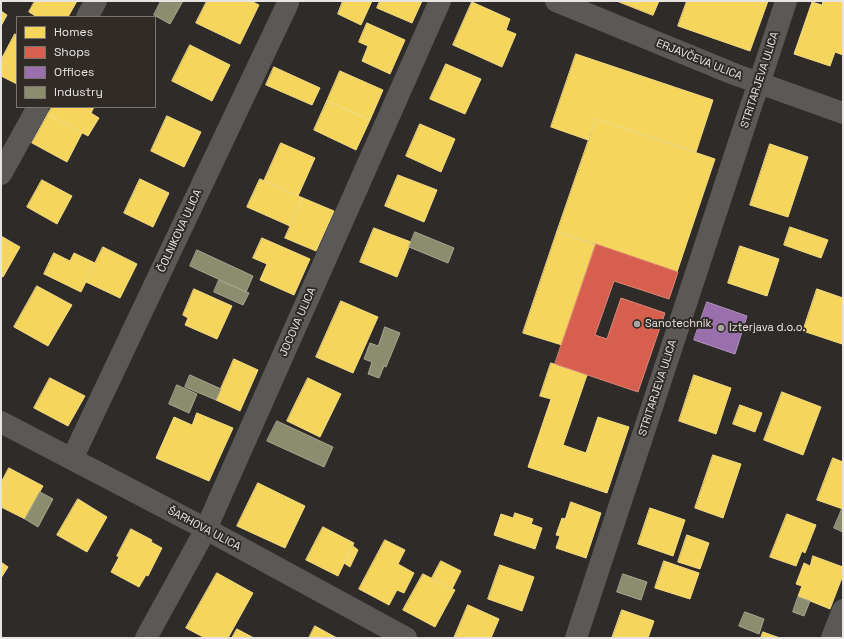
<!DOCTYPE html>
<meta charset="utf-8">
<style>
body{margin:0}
#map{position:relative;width:844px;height:639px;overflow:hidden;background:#2e2b29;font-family:"Space Grotesk",sans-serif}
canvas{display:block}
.frame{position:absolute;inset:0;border:2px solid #e8e4e1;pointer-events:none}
.legend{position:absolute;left:16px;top:16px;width:140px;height:92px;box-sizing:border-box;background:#302b27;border:1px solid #7a7571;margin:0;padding:5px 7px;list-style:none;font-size:12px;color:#e8e4e1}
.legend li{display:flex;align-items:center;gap:8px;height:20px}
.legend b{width:20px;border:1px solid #7a7571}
</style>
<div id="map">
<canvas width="844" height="639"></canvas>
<div class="frame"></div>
<ul class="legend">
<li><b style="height:11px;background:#f6d55c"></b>Homes</li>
<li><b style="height:11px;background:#d6604d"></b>Shops</li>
<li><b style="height:11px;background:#9970ab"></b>Offices</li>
<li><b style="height:11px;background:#8c8c6e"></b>Industry</li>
</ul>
</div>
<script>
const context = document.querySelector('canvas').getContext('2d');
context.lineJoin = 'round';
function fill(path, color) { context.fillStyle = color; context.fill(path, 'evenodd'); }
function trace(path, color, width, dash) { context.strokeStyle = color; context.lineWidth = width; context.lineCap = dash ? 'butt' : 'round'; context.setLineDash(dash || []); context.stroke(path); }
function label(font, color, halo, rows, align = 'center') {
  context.font = font + ' "Space Grotesk",sans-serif'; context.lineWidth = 4; context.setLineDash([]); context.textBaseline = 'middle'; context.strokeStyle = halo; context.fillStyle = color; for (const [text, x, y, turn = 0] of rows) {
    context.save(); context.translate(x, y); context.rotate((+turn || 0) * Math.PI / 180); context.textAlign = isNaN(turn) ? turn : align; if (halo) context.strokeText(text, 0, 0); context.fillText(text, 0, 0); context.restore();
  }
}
const homes = new Path2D(`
 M35,1H77L68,17H37L29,12Z
 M207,1H251L259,5L240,44L196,23Z
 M343,1H372L361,25L338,14Z
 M380,1H422L412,23L377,8Z
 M617,1H659L653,15Z
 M687,1H768L750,51L678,26Z
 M823,1H843V55L835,52L830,66L794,54L812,2L822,5Z
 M472,2L510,19L506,30L516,34L502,67L453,45Z
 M1,11L7,15L1,26Z
 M367,23L405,40L390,74L362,61L368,46L359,42Z
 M15,34L17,36V84L1,76V60Z
 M190,45L230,65L212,101L172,81Z
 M576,54L713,100L696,152L596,119L588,140L551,127Z
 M446,64L481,79L465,114L430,99Z
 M274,67L320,88L312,105L266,85Z
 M340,71L383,90L370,120L327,101Z
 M327,101L370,120L356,150L314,130Z
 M52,107H94L91,113L99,118L88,136L48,114Z
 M48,114L82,133L67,162L32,143Z
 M167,116L201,132L184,167L151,151Z
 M596,119L715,159L677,272L557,232Z
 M420,124L455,139L441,172L406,156Z
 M281,143L315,158L298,196L264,181Z
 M770,144L808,157L788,217L750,205Z
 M398,175L437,190L424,222L385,206Z
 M140,179L169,193L153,227L124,213Z
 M260,179L303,198L290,226L247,207Z
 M42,180L72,196L57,224L27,207Z
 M303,198L334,211L316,251L285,238Z
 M790,227L828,240L821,258L784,245Z
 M374,228L411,242L397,277L360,262Z
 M557,232L596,244L562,345L523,333Z
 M1,236L20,247L3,277L1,276Z
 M262,238L310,259L294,295L260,280L267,264L253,258Z
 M740,246L779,259L767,296L728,283Z
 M103,247L137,264L120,298L86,282Z
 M54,253L70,261L74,253L95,263L81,292L44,274Z
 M37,286L72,305L48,346L14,327Z
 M194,289L232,306L217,339L185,325L188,318L183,315Z
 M817,289L843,298V340L842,344L803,331Z
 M341,301L378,317L353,373L316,357Z
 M234,359L258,370L240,411L216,400Z
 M551,363L587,375L563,445L586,453L598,417L629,427L607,493L528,467L551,399L540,396Z
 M694,375L731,388L716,434L679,421Z
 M50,378L85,396L68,426L34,408Z
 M308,378L341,394L320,437L287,421Z
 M782,392L821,407L803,455L764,440Z
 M740,405L762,413L755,432L733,424Z
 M197,413L233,428L209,481L156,458L174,417L192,425Z
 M713,455L741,464L723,518L695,508Z
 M833,458L843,462V509L817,500Z
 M9,468L43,486L25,519L1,507V483Z
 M258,483L305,506L285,548L237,526Z
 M78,499L107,517L87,552L57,535Z
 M571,502L601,513L586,558L556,548L560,536L556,535L562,518L565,519Z
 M650,508L685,520L673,556L638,544Z
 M515,513L533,519L531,524L542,528L535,549L494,535L501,514L513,518Z
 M787,514L816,525L805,553L802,551L796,566L770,557Z
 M323,527L354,543L338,576L306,560Z
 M131,529L152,540L151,542L162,548L148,576L146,575L139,587L111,572L119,557L117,556Z
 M687,535L709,543L700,569L678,562Z
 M385,540L405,550L398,564L414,573L404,593L397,590L389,605L359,589Z
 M353,546L358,550L350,567L344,563Z
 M813,556L843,567V575L830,609L798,596L802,586L796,584L804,563L810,566Z
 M441,561L461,571L452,589L432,578Z
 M664,561L699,573L690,599L655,588Z
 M1,562L8,567L1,578Z
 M500,565L534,577L522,611L488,599Z
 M217,573L253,593L228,638H205L186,628Z
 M423,574L455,590L435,627L403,610Z
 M468,605L499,619L491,638H454Z
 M622,610L654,621L648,638H612Z
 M315,626L337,638H309Z
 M237,629L254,638H232Z
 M763,632L780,638H761Z`);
const shops = new Path2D(`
 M596,244L678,272L669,299L614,281L595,335L607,339L621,298L665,313L638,392L555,364Z`);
const offices = new Path2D(`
 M707,302L747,316L735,354L694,340Z`);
const industry = new Path2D(`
 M161,1H183L170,24L154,15Z
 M415,232L454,248L448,263L409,247Z
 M197,250L253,276L246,292L190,266Z
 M219,280L249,293L243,305L214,292Z
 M385,327L400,333L386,367L384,366L379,378L368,374L372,362L364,359L370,343L378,346Z
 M190,375L221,389L216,400L185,387Z
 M177,385L197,394L189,413L169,404Z
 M277,421L333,447L324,467L267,441Z
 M40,492L53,499L38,527L25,519Z
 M842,509H843V532L834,528Z
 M623,574L647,582L641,600L617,592Z
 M798,597L810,601L804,616L793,612Z
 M745,612L764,619L759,634L739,626Z`);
const minor = new Path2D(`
 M556,1L734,74L843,113
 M87,17L96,1
 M1,174L38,107
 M1,422L206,529L406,638
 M72,459L288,3
 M146,638L206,529L440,1
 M576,638L752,103L759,84L786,1
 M832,638L843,610`);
const markers = [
 [637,324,4,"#a7a3a1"],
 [721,328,4,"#a7a3a1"]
];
const streetNames = [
 ["ERJAVČEVA ULICA",699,60,22],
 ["STRITARJEVA ULICA",760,80,-72],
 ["ČOLNIKOVA ULICA",180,231,-65],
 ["JOCOVA ULICA",298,322,-66],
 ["STRITARJEVA ULICA",658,388,-72],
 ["ŠARHOVA ULICA",204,529,28]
];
const poiNames = [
 ["Sanotechnik",645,324],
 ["Izterjava d.o.o.",729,328]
];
fill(homes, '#f6d55c');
trace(homes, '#f2da84', 1);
fill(shops, '#d6604d');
trace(shops, '#db8879', 1);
fill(offices, '#9970ab');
trace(offices, '#b193bb', 1);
fill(industry, '#8c8c6e');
trace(industry, '#a8a690', 1);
trace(minor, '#5a5958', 22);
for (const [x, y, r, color] of markers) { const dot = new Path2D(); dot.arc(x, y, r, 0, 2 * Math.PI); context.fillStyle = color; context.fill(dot); trace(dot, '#302b27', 1.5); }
label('11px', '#e8e4e1', '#302b27', streetNames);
label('11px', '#e8e4e1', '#302b27', poiNames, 'left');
</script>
